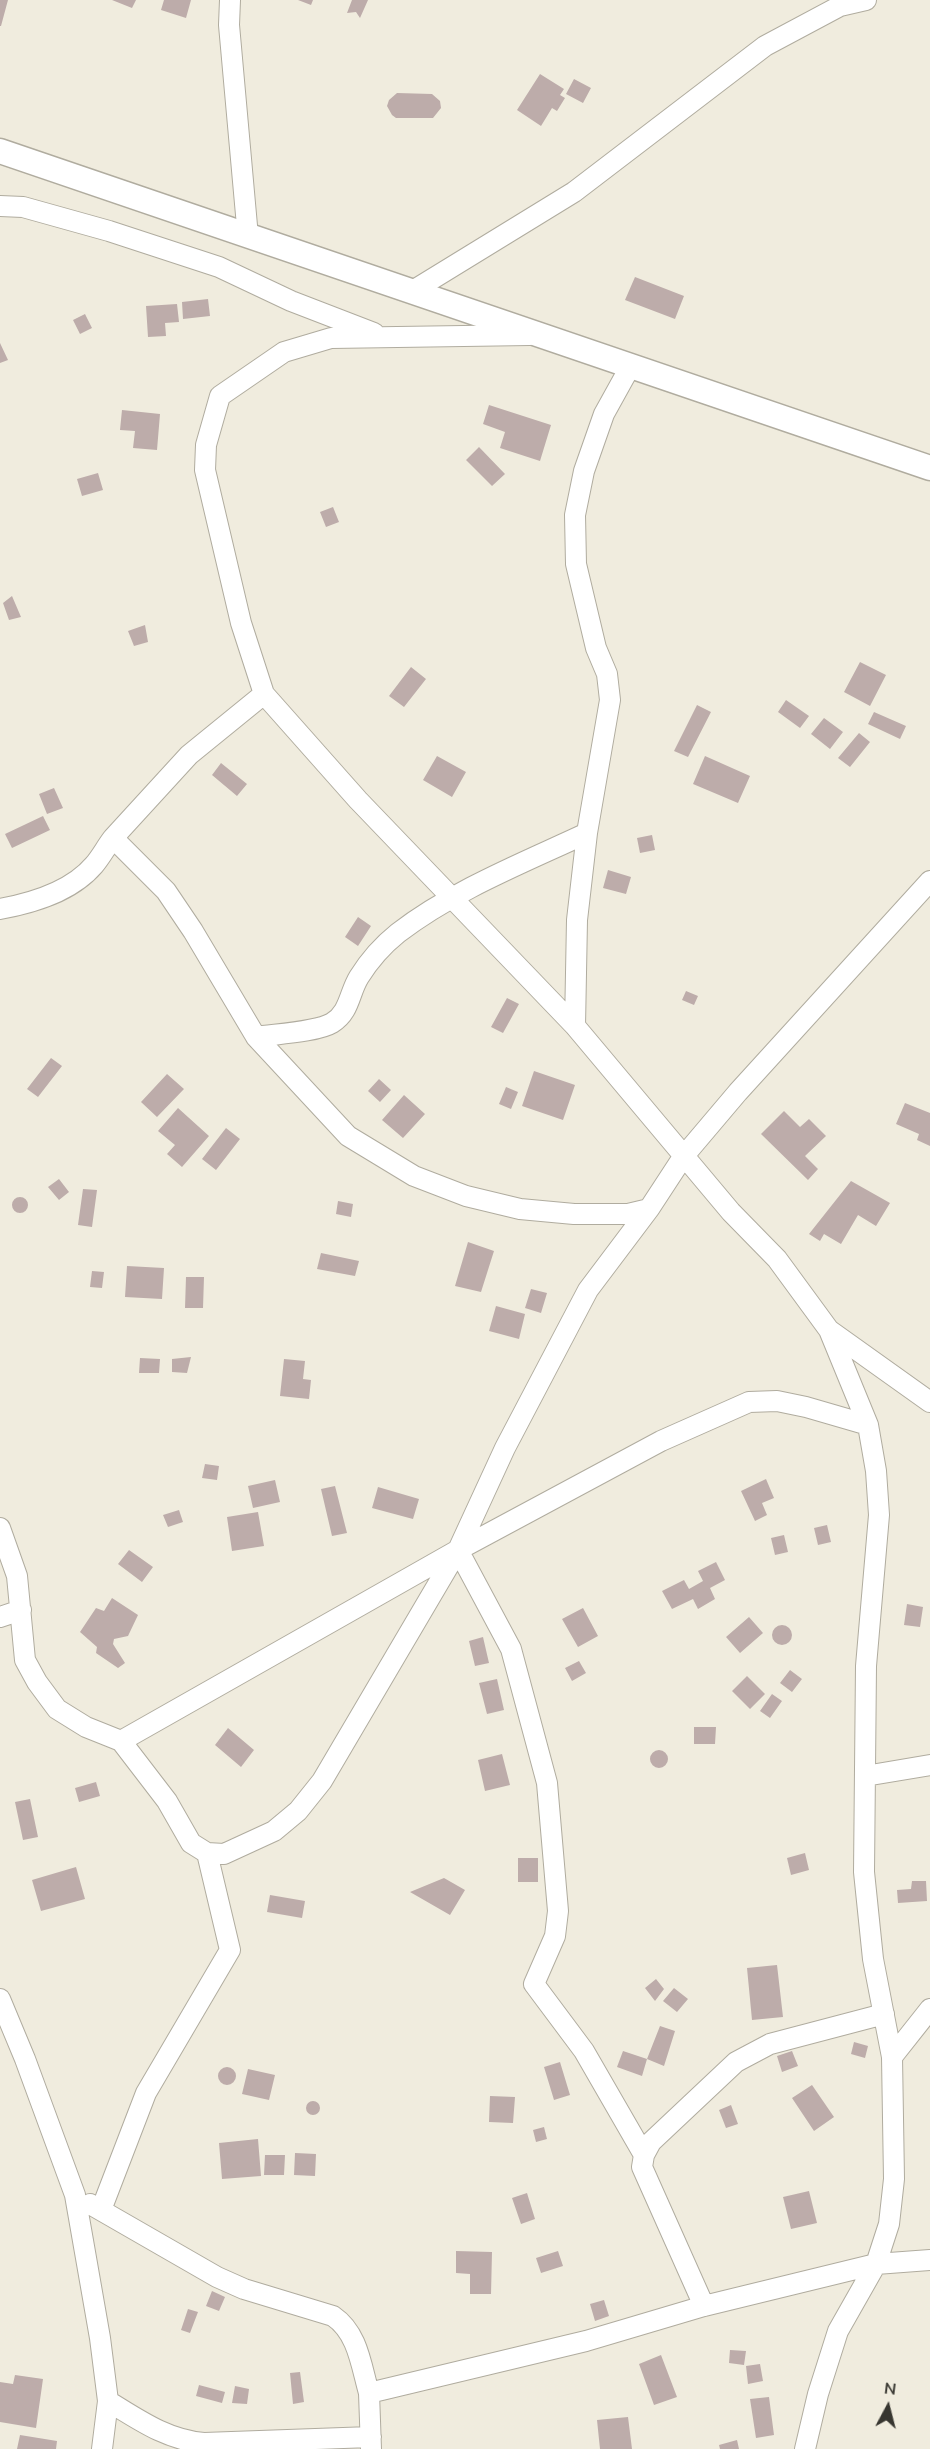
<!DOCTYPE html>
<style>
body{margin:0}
#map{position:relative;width:930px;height:2449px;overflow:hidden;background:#f0ecde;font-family:"Nunito Sans",sans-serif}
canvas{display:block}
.north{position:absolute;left:858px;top:2377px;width:60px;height:60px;-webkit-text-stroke:4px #f0ecde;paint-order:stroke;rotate:7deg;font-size:16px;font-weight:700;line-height:24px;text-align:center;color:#373630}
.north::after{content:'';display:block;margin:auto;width:21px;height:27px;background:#373630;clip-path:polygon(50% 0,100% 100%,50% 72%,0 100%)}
</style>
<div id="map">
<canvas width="930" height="2449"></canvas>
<div class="north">N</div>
</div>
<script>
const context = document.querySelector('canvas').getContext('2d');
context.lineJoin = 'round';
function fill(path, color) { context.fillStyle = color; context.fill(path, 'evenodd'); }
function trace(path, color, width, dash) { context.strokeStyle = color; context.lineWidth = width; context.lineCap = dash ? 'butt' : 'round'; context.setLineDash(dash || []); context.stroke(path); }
const building = new Path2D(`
 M0,0H8L1,26H0Z
 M112,0H136L132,8Z
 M164,0H191L186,18L161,10Z
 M298,0H313L311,5Z
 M352,0H368L360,18L356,12L347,13Z
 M540,74L564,89L560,95L565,98L557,111L552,108L541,126L517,110Z
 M574,79L591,88L583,103L566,94Z
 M397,93L432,94L440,101L441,108L433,118H396L392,115L387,106L389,100Z
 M635,277L684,296L675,319L625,300Z
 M208,299L210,316L183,319L182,302Z
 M177,304L179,322L165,323L166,336L148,337L146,306Z
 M85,314L92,328L80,334L73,320Z
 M0,343L8,360L0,363Z
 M489,405L551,425L540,461L500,448L505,432L483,424Z
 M122,410L160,414L157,450L133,448L135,431L120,430Z
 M479,447L505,474L492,486L466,460Z
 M98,473L103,490L82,496L77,479Z
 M333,507L339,522L326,527L320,512Z
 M12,596L21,617L9,620L3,603Z
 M145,625L148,642L134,646L128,631Z
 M860,662L886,675L870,706L844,692Z
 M411,667L426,679L404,707L389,696Z
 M786,700L809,716L800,728L778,712Z
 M697,705L711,712L688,757L674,751Z
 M874,712L906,726L900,739L868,724Z
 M824,718L843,732L830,749L811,734Z
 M859,733L870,742L850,767L838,758Z
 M437,756L466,772L452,797L423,780Z
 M705,756L750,776L738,803L693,784Z
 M221,763L247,784L237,796L212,775Z
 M54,788L63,808L47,814L39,794Z
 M43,816L50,830L12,848L5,834Z
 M652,835L655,850L640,853L637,838Z
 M608,870L631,877L626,894L603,888Z
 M358,917L371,926L358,946L345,937Z
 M686,991L698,996L694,1005L682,1000Z
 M507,998L519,1004L503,1033L491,1027Z
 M51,1058L62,1066L38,1097L27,1089Z
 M534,1071L575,1085L563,1120L522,1106Z
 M167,1074L184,1089L157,1117L141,1102Z
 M379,1079L391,1090L380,1102L368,1091Z
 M506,1087L518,1092L511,1109L499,1104Z
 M404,1095L425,1114L403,1138L382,1120Z
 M905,1103L930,1113V1146L917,1140L919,1134L896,1124Z
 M178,1108L209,1136L182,1167L167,1154L175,1145L158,1131Z
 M784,1111L800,1127L809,1119L826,1136L805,1156L818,1169L808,1180L761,1134Z
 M226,1128L240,1139L216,1170L202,1159Z
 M59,1179L69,1192L59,1200L48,1187Z
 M851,1181L890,1203L876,1226L858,1215L841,1244L824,1234L820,1241L809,1234Z
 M83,1189L97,1190L92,1227L78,1225Z
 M12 1205a8 8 0 1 1 16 0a8 8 0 1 1-16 0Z
 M338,1201L353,1204L351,1217L336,1214Z
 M468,1242L494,1251L481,1292L455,1286Z
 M321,1253L359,1261L355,1276L317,1269Z
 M127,1266L164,1268L162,1299L125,1297Z
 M92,1271L104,1272L102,1288L90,1287Z
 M186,1277H204L203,1308H185Z
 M531,1289L547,1293L541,1313L525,1308Z
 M496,1306L525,1314L519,1339L489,1331Z
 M191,1357L187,1373L172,1372V1359Z
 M140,1358L160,1359L159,1373H139Z
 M284,1359L305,1361L303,1379L311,1380L309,1399L280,1396Z
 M205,1464L219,1466L217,1480L202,1478Z
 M766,1479L774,1498L762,1503L767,1515L755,1521L741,1491Z
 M275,1480L280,1502L253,1508L248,1486Z
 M335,1486L347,1533L332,1536L321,1489Z
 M378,1487L419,1499L413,1519L372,1508Z
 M179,1510L183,1522L168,1527L163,1515Z
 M258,1512L264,1546L232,1551L227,1517Z
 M827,1525L831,1542L818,1545L814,1528Z
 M784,1535L788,1552L775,1555L771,1538Z
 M129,1550L153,1567L142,1582L118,1564Z
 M716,1562L725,1580L710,1588L715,1599L698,1609L693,1599L672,1609L662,1591L684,1580L689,1589L703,1581L698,1571Z
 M112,1598L138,1615L128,1636L114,1639L113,1644L125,1663L118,1668L96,1653L97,1647L80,1632L96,1608L104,1611Z
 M907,1604L923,1607L920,1627L904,1625Z
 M583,1608L598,1636L578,1647L562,1619Z
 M749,1617L763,1633L740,1653L726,1637Z
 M772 1635a10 10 0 1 1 20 0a10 10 0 1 1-20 0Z
 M483,1637L489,1663L475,1666L469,1641Z
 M579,1661L586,1673L572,1681L565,1668Z
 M790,1670L802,1679L792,1692L780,1683Z
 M747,1676L765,1694L750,1709L732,1691Z
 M497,1679L504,1710L487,1714L479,1683Z
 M772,1694L782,1701L770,1718L760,1711Z
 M694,1727H716L715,1744H694Z
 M228,1728L254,1750L241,1767L215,1745Z
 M650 1759a9 9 0 1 1 18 0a9 9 0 1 1-18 0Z
 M502,1754L510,1785L485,1791L478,1760Z
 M96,1782L100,1796L79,1802L75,1788Z
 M30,1799L38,1837L23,1840L15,1802Z
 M805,1853L809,1870L791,1875L787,1858Z
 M518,1858H538V1882H518Z
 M76,1867L85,1899L41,1911L32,1880Z
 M444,1878L465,1890L450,1915L410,1892Z
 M912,1881H926L927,1901L898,1903L897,1890L911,1889Z
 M270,1895L305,1901L302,1918L267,1912Z
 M777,1965L783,2017L752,2020L747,1968Z
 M656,1979L664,1989L655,2001L645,1988Z
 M674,1988L688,1999L677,2012L663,2001Z
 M660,2026L675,2031L664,2066L647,2059Z
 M854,2042L868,2046L865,2058L851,2054Z
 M623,2051L647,2059L642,2076L617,2067Z
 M792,2051L798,2066L782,2072L777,2056Z
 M560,2062L570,2095L554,2100L544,2067Z
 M218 2076a9 9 0 1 1 18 0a9 9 0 1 1-18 0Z
 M248,2069L275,2075L269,2100L242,2094Z
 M812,2085L834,2117L814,2131L792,2098Z
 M490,2096L515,2097L513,2123L489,2122Z
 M306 2108a7 7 0 1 1 14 0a7 7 0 1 1-14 0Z
 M731,2105L738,2124L726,2128L719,2110Z
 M544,2127L547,2139L536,2142L533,2130Z
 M258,2139L261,2176L222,2179L219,2143Z
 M295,2153L316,2154L315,2176L294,2175Z
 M265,2155H285L284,2175H264Z
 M809,2191L817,2223L791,2229L783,2197Z
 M527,2193L535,2219L521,2224L512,2198Z
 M456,2251L492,2252L491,2294H470V2274L456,2273Z
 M558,2251L563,2266L541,2273L536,2258Z
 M212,2291L225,2297L219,2311L206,2306Z
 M604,2300L609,2316L595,2321L590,2304Z
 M188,2309L198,2312L190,2333L181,2330Z
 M730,2350L746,2351L744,2365L729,2363Z
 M661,2355L677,2397L654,2405L639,2364Z
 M760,2364L763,2381L748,2384L746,2366Z
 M300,2372L304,2402L293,2404L290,2373Z
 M15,2375L43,2379L36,2428L0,2422V2382L13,2384Z
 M199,2385L225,2392L222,2403L196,2396Z
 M235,2386L249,2389L247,2404L232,2403Z
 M769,2397L774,2435L756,2438L750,2399Z
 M628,2417L632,2449H600L597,2420Z
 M20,2435L57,2441L56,2449H17Z
 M737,2440L739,2449H720L719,2445Z`);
const minor = new Path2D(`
 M230,0L229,25L248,237
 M0,206L23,207L109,231L219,267L291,301L374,333
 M411,292L574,192L765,46L840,6L866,0
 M264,694L358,800L575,1026L731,1212L777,1259L829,1330L868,1425L876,1471L879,1515L866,1666L864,1872L873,1959L892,2057L894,2179L889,2224L876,2264L704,2306L586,2341L369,2393L371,2449
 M113,838L189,755L264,694L241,623L205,470L206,445L220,396L284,352L331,338L530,335
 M0,909C33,903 71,892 94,865C101,857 106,847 113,838L166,891L193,931L256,1037L348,1136L414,1176L466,1196L520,1209L574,1214H628L649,1209
 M575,1026L577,920L587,833L610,700L607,674L596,648L576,564L575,515L584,471L604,414L630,367
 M256,1037C275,1034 317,1032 332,1023C350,1012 349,993 359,977C369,961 383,945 398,933C454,890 523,863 587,833
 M829,1330L930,1402
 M0,1528L17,1576L25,1660L37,1682L57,1709L86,1727L121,1741L167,1801L191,1843L207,1853L224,1854L274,1831L298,1811L322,1781L458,1550L505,1448L588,1290L649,1209L683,1157L738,1092L930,881
 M458,1550L511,1649L547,1783L558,1911L555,1936L534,1984L584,2051L644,2155
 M0,1617L21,1610
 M121,1741L458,1550L661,1441L749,1402L777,1401L806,1407L868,1425
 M865,1776L930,1765
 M0,1999L25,2059L75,2195L100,2338L108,2401L102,2449
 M892,2057L930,2009
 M90,2204L217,2277L244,2289L333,2316C358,2333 361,2365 369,2393
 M101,2210L146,2093L230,1950L207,1853
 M704,2306L642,2167L644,2155L651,2142L736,2062L770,2044L884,2014
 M108,2401C139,2420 167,2440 204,2443L371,2437
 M805,2449L818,2394L838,2331L876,2264L930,2260`);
const tertiary = new Path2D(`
 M0,151L930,468`);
fill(building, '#bdacaa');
trace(minor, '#b0ac9f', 22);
trace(tertiary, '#b0ac9f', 27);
trace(minor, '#fff', 20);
trace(tertiary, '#fff', 24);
</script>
